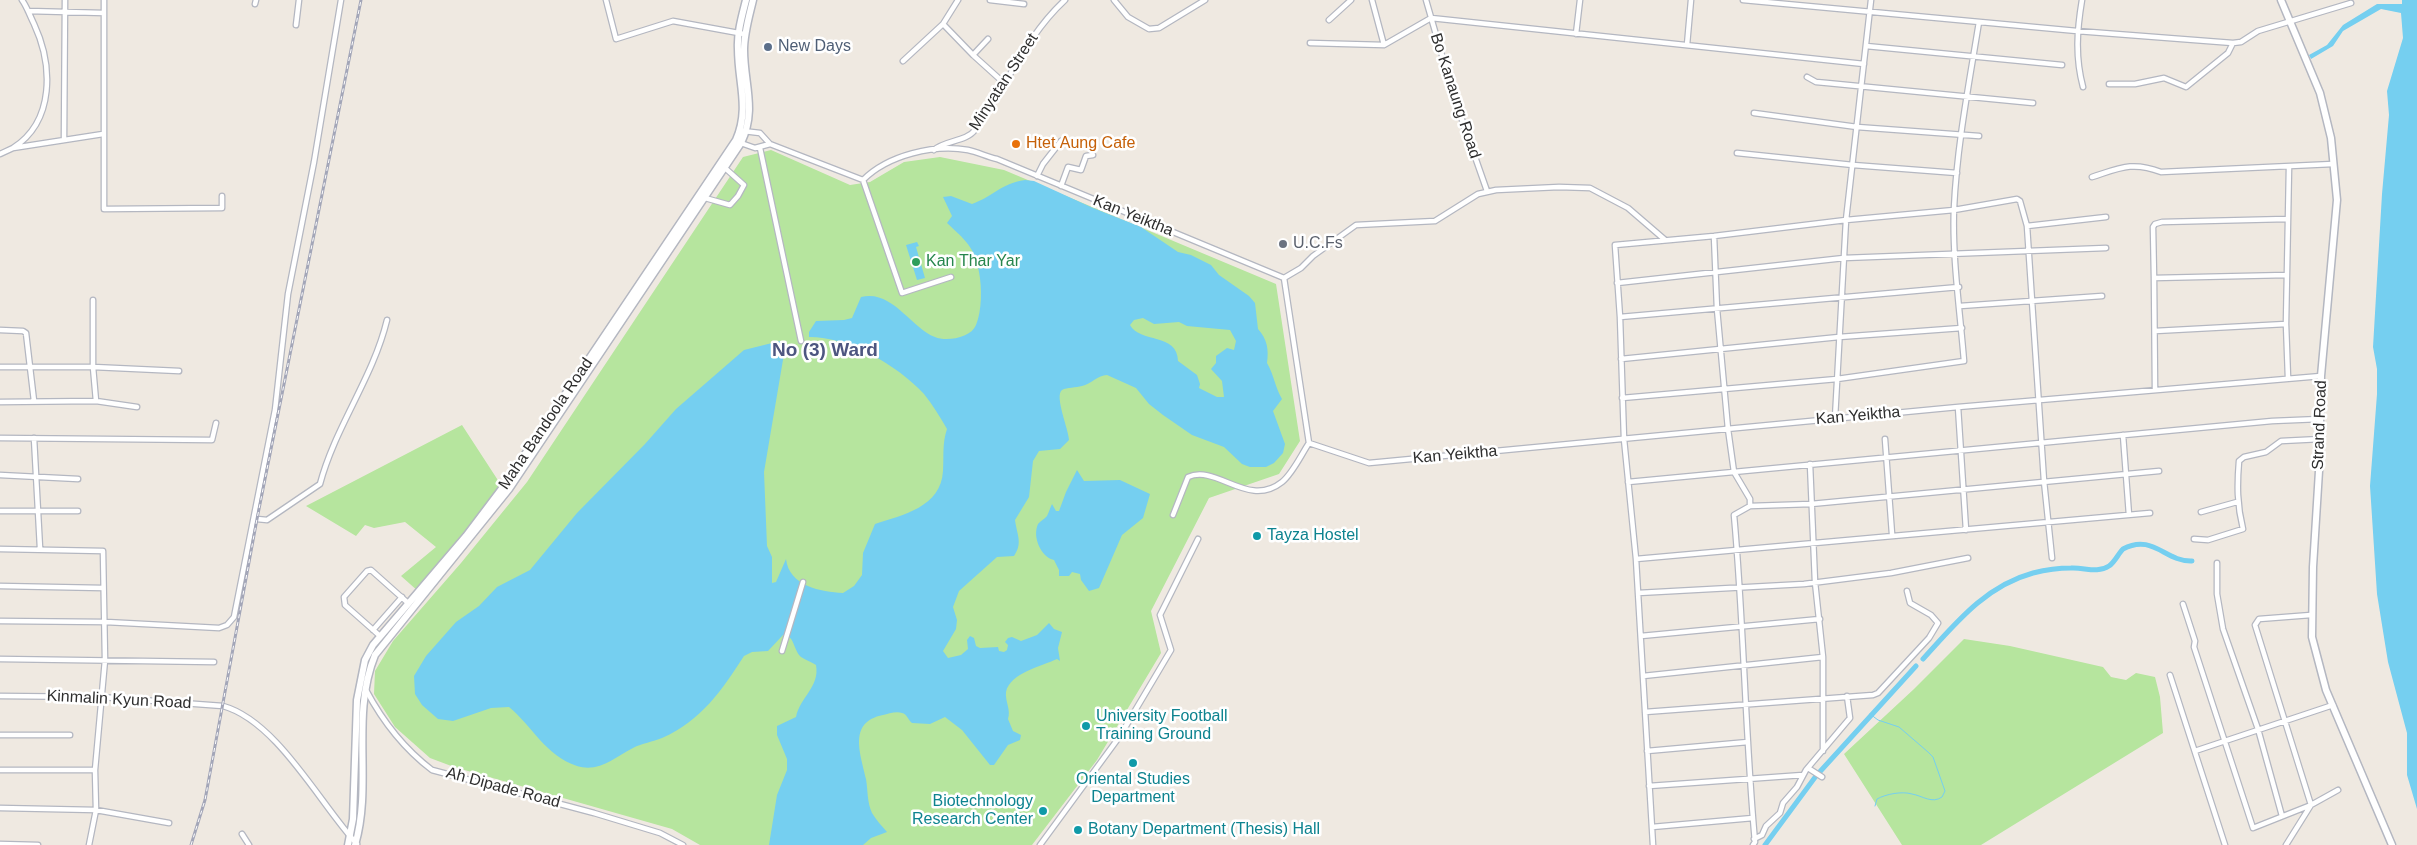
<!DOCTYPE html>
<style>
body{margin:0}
canvas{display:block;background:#efe9e1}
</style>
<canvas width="2417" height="845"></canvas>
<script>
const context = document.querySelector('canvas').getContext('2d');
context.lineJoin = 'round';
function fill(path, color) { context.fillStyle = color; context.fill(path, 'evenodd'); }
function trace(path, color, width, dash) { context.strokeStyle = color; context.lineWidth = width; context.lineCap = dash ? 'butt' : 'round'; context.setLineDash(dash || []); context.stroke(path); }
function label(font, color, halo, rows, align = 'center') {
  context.font = font + ' Arial,sans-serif'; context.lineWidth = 5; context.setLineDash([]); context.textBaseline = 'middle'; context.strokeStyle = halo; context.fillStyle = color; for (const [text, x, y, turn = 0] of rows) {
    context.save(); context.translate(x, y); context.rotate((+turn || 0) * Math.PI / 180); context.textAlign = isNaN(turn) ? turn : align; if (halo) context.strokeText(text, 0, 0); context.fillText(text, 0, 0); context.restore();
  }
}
const green = new Path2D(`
 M771,150L850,185L870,182L904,162L940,157L1004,170L1276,284L1300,441L1279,474L1209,498L1151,611L1161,653L1097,760L1032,845H700L672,829L454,767L430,758L395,727L374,694L375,671L393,641L461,563L527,482L743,157Z
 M462,425L503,488L419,592L401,576L436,547L405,522L374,528L365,525L356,536L306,506Z
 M1964,639L2010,646L2103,667L2111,677L2126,680L2136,673L2155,677L2160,697L2163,733L1981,845H1902L1844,754L1914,689Z`);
const water = new Path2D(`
 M2402,0H2417V809L2407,775V733L2388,662L2377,594L2370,486L2377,394V369L2373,347L2382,194L2389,115L2387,91L2403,38L2401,13L2381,9L2343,31L2333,46L2311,59L2309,55L2327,45L2343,25L2377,4H2402Z
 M1025,180L1034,181L1093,208L1141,227L1178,252L1191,255L1211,265L1219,275L1249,296L1255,303L1258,329C1267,339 1269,349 1267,363C1274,375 1275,387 1282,399L1273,411L1285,444L1283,453L1274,463L1266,467H1250L1242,464L1224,447L1192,435L1163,415L1149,404L1136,388L1107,375C1098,375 1091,384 1082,386C1076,388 1067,387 1062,390C1054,396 1069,430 1069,440L1060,449L1039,451L1033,461L1029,497L1015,520C1017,535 1023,543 1014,556L997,557L959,591L953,607L957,620L956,629L943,651L948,658L961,655L968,649L967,640L970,636L974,638L976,646L980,648L998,647L999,651L1004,652L1007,650L1008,645L1005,642L1008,638L1012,637L1021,641L1037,635L1049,623L1054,629L1062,632L1058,648L1060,661L1057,659C1042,666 1010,673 1006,692C1005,702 1011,709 1008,719L1013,731L1021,735L1020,740L1008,745L994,765H990L962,730L945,717L930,724L912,723C908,720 907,714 902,713C896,711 888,714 883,715C847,722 861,755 866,779C868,791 867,802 872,813C876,820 882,826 887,832L871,838L863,845H769L777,795L787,770V759L777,735V726L796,717C800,697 820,687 816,665C812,662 805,660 801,657C793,650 795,635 783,635L768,651L752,652L744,656C722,690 701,721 662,738C653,742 642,743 633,748C615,757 599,773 577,766C545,755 533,727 509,707L491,708L453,721L438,719L422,705L415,694L414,676L426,656L456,622L479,606L497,587L530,570L577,513L645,444L676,409L744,350L780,341L785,348L764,472L767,546L772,557V583L776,582L786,559C789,586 821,592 843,593L854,586L862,575L863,553L875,524C903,515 941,507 943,471C944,456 942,444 947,429C940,417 933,405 924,394C897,365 849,337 809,337V332L816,321L844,320L852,318L861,297C892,289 910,327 935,337C946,342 971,338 976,325C982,311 982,287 979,272C975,247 965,240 947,223L952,216L943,197L951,196L972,204C994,196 1000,184 1025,180ZM1143,318L1154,324L1179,322L1187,326L1230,330L1236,341L1234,350L1227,348L1216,356V363L1211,369L1222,381L1224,397H1217L1199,388L1200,384L1197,375L1178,361C1178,333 1139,343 1130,325L1134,320Z
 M917,242L919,246L916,247L925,278L917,280L906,245Z
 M1077,470L1084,481L1120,480L1150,494L1143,518L1122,535L1099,588L1089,591L1081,580L1080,574L1072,572L1069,576H1059V570L1054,560C1041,557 1032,537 1038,524C1040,521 1045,519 1047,516C1049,512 1050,508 1052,504L1056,511H1059L1066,492Z`);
const stream = new Path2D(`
 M1870,714L1878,720L1899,727L1928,752L1933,757L1945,791L1942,797C1932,804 1923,796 1912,794C1902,791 1886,794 1877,799L1875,806`);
const canal = new Path2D(`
 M1923,659C1955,624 1985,586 2033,573C2045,570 2059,568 2071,568C2084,567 2097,574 2109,566C2115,562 2118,554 2123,549C2153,533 2165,562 2192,561
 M1765,845L1816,776L1916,666`);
const street = new Path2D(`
 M104,0V209L222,208V196
 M606,0L616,39L673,21L744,34
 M990,0L1024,4
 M1114,0L1128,17L1149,29L1159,28L1205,0
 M1372,0L1384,45
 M1426,0L1454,97L1487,191
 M1743,0L2077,31L2233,43
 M2082,0C2077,30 2075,57 2083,87
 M255,4L256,0
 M28,11L104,13
 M1329,20L1351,0
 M943,24L973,55
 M296,25L299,0
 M1576,34L1580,0
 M988,39L973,55L1004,83
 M1310,43L1384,45L1431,18L1864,64
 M1687,45L1691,0
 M1866,46L2062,65
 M903,61L943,24L958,0
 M1807,77L1816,82L1827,83L2033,103
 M2109,84H2135L2164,78L2186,87L2228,53L2233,43L2241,42L2258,31L2351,3
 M1754,113L1857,127L1979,136
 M743,131L760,133L770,144
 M64,140L65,0
 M738,142L755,148L770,144
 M770,144L863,180C888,155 934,144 968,150C978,152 987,157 997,159L1284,278L1309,443L1369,463L1958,407L2321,376
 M13,148C55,121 53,65 34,24C30,16 27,7 22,0
 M760,148L801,341
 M934,150C945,140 966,142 975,130C1007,87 1024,38 1065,0
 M1737,153L1853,165L1957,173
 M0,154L13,148L103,134
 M1037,176L1043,164L1061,141
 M2092,177C2120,168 2132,161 2161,172L2333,164
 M863,180L902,293L951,277
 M1061,186L1068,167L1081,170L1086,156L1093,155
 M705,198L730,205L738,196L744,185L725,168
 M2027,226L2106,217
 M1714,236L1717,309L1728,429L1734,472L1750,499V506
 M1284,278L1301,268L1313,256L1356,225L1435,221L1478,194L1496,190L1559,187L1590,188L1628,208L1664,239
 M2154,278L2153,227L2155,224L2162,222L2287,219
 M1617,283L1844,258L2106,248
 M93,300V367L96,401
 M1960,306L2102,296
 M1620,317L1959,287
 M0,330L23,331L26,333L34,401
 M2155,331L2286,324
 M1621,359L1839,337L1962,328
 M0,367H93L179,371
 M2288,378L2286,324L2289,167
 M2155,389L2154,278L2287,275
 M1622,398L1837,379L1964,361C1960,311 1952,257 1954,208C1957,145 1969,84 1979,22
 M0,402L96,401L137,407
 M1958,407L1966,530
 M1835,418L1846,220L1871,0
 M2123,435L2129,515
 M0,438L212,440L216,423
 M34,438L40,548
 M1885,439L1892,534
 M0,475L78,479
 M1628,482L2272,421L2320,419
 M0,511H78
 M2201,512L2237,502
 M1173,515L1188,477C1217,464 1248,509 1282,482C1293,473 1301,455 1309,443
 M257,519L267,520L320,484C335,427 373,378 387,320
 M2194,539L2208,540L2243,529C2237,505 2237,485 2239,461L2244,457L2266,452L2281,441L2321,439
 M0,549L103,551L105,660L95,770L96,810L89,845
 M1636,559L2150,513
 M2217,563V594L2223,629L2258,729L2282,816
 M0,586L103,588
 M1638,593L1804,584L1891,573L1968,558
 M2183,604L2195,641L2194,647L2253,828L2311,805L2338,790
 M0,621L106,622L219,628L227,625L234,617L275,410L288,294L314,162L341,0
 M373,630L402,597
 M380,636L345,605L344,597L367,571L371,570L408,603
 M1641,636L1820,619
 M782,651L803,582
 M1823,657V751
 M0,659L214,662
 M2170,675L2225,845
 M1643,676L1823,657L1815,582L1810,464
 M366,690C383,722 403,748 432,770L594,813L660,833L683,845
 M0,696L101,697L223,706C277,721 320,804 357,844
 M1645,712L1873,695L1878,693L1929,638L1938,623L1931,615L1910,603L1907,591
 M0,735H70
 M1647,751L1748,742
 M2195,751L2333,705
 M1808,768L1822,777
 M0,770H95
 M1649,786L1803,775
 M0,808L96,810L169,823
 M1652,827L1753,818
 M242,834L249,845
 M1754,839L1762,835L1766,826L1780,813L1783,803L1797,787L1806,770L1850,718L1847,696
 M0,844L38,845
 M1040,845L1120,736L1171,650L1160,615L1198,539
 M1653,845L1636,559L1624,439L1620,317L1615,245L1714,236L1846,220L1954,210L2017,199L2020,201L2027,226L2044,481L2052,558
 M1753,845L1755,842C1745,734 1744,624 1734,515L1750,506L1811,504L2159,471
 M2286,845L2311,805L2255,625L2259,619L2311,615`);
const secondary = new Path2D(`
 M2281,0L2320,93L2331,138L2337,200L2321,376L2320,419L2321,439L2313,567L2312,637L2326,690L2392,845
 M348,845L353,819L357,700L365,660L373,645L466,536L503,487L736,140C750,108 738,83 738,49C737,33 742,16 746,0
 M355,845C373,784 350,716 375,655L509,489L741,143C757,110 744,84 744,50C744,33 749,17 753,0`);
const rail = new Path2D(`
 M191,845L205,800L257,519L361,0`);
const markers = [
 [768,47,5,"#5c6f8a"],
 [1016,144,5,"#e8710a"],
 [1283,244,5,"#6b7280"],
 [916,262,5,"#2e9e5b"],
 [1257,536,5,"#0f9aa8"],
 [1086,726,5,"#0f9aa8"],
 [1133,763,5,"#0f9aa8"],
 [1043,811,5,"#0f9aa8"],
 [1078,830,5,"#0f9aa8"]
];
const serviceNames = [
 ["New Days",778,47]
];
const streetNames = [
 ["Minyatan Street",1004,82,-57],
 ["Bo Kanaung Road",1455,96,72],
 ["Kan Yeiktha",1133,216,22],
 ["Kan Yeiktha",1858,416,-5],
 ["Maha Bandoola Road",546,424,-56],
 ["Strand Road",2320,425,-88],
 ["Kan Yeiktha",1455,455,-5],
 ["Kinmalin Kyun Road",119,700,3],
 ["Ah Dipade Road",503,788,15]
];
const foodNames = [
 ["Htet Aung Cafe",1026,144]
];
const worshipNames = [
 ["U.C.Fs",1293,244]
];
const leisureNames = [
 ["Kan Thar Yar",926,262]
];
const cultureNames = [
 ["Tayza Hostel",1267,536],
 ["University Football",1096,717],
 ["Training Ground",1096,735],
 ["Oriental Studies",1133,780,"center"],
 ["Department",1133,798,"center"],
 ["Biotechnology",1033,802,"right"],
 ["Research Center",1033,820,"right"],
 ["Botany Department (Thesis) Hall",1088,830]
];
const quarterNames = [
 ["No (3) Ward",825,351]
];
fill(green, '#b6e59e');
fill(water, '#75cff0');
trace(stream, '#75cff0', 1);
trace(canal, '#75cff0', 5);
trace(street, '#b4b7c1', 7);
trace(secondary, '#b4b7c1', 9);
trace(street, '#fff', 4.5);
trace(secondary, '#fff', 6);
trace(rail, '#a3a6b8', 3);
trace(rail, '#fff', 1, [4]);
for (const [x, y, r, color] of markers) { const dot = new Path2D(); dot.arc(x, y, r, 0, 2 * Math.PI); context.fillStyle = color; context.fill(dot); trace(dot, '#fff', 2); }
label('16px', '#4e5e75', '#fff', serviceNames, 'left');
label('16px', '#2e2e2e', '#fff', streetNames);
label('16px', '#c56008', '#fff', foodNames, 'left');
label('16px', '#5b616d', '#fff', worshipNames, 'left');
label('16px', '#27864d', '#fff', leisureNames, 'left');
label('16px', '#0d838f', '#fff', cultureNames, 'left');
label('bold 19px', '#4d5680', '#fff', quarterNames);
</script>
